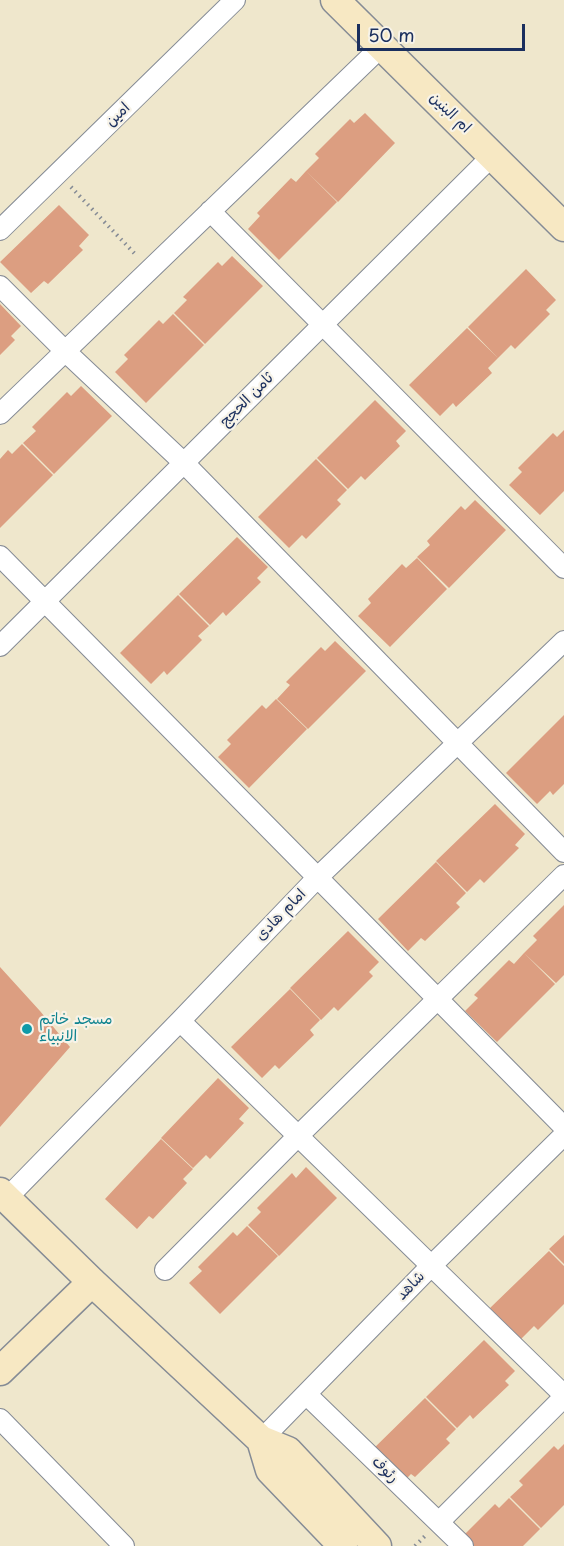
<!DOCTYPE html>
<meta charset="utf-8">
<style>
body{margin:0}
#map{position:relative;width:564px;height:1546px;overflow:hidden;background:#efe7cc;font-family:"Playpen Sans",sans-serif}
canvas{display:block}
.scale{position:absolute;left:357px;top:24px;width:168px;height:27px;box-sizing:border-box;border:3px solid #1b2f5e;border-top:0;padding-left:8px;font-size:18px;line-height:21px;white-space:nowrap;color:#1b2f5e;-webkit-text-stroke:4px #f7f3e8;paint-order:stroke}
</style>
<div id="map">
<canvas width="564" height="1546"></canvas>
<div class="scale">50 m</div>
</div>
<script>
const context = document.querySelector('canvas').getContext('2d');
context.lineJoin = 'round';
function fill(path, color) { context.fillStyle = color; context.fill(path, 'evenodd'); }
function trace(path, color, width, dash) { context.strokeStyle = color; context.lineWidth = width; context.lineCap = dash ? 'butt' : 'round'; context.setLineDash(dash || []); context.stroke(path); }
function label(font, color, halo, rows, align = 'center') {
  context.font = font + ' "Playpen Sans","Playpen Sans Arabic",sans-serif'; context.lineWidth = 4.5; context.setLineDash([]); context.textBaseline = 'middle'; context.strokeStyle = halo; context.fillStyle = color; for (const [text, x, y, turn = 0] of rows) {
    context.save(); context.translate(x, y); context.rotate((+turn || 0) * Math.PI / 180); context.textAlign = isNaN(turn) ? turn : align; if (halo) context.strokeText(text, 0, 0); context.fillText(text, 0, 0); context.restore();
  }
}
const building = new Path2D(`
 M365,113L395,143L338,202L306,171L319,158L315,154L350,119L354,123Z
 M306,171L337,202L279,260L248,229L260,216L257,213L291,178L296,182Z
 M59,205L89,235L79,246L83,250L48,284L44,281L31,293L0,262Z
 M232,256L263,286L205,344L174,313L187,300L183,297L218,262L222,266Z
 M526,269L556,300L546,310L550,314L515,349L511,345L498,358L468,327Z
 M0,304L21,326L11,336L15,340L0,355Z
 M173,314L204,345L146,403L115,372L128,359L124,355L159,320L163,324Z
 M467,328L498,358L488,368L492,373L456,407L453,403L440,416L409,385Z
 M81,386L112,416L54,474L23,443L36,431L32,427L67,392L71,396Z
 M375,400L406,431L396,441L400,446L365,480L361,476L348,489L317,458Z
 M564,430V491L540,515L509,485L522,472L518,468L553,433L557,437Z
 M22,444L53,475L0,528V459L8,450L12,454Z
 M316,459L347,490L337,500L341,504L306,539L302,535L289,548L258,517Z
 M475,500L506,530L449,588L417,557L430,545L427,541L461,506L465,510Z
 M237,537L268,567L257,578L261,582L226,616L223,612L210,625L179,594Z
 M417,558L447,589L390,647L358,616L371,603L368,599L402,564L406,568Z
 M178,595L209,626L198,636L202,640L167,675L164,671L151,684L120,653Z
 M335,641L366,671L308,729L277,699L290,685L286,682L321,647L325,651Z
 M276,699L307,729L249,788L218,757L231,744L227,740L262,705L266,709Z
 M564,715V784L553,795L550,791L537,804L506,773Z
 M495,804L525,834L515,845L519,848L484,883L480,879L467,892L436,861Z
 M436,862L466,893L456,903L460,907L425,941L421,938L408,951L378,919Z
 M564,905V975L556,983L524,953L537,940L533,936Z
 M348,931L379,962L369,972L373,976L338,1011L334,1007L321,1020L290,988Z
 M524,953L555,984L497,1042L465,1011L478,998L474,995L509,960L514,964Z
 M0,967L40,1011L70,1047L0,1127Z
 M290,989L320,1020L310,1030L314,1035L279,1069L275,1065L262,1078L231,1047Z
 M218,1078L249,1108L239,1119L244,1123L210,1159L206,1155L193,1168L161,1138Z
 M161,1139L193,1169L183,1179L187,1183L153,1219L149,1216L137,1229L105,1199Z
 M306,1167L337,1198L279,1256L248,1225L261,1212L257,1208L292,1173L296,1178Z
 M247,1226L278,1256L220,1314L189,1283L202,1271L198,1267L233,1232L237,1236Z
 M564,1235V1264L549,1249Z
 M549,1251L564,1266V1304L538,1330L534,1326L521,1339L490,1308Z
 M484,1340L515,1371L505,1381L509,1385L473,1419L470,1415L457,1428L426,1397Z
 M425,1398L456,1429L446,1439L450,1443L415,1477L411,1474L398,1487L367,1455Z
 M564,1444V1505L541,1528L510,1497L523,1485L519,1481L554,1446L558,1450Z
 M509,1498L540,1529L523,1546H461L460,1539L495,1504L499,1508Z`);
const path = new Path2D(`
 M71,187L136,255
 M415,1546L426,1535`);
const street = new Path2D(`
 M210,211L564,568
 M0,230L235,0
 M0,286L65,351L184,463L564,852
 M0,414L382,46
 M0,556L564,1127
 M0,646L493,155
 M180,1021L564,1395
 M7,1198L180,1021L318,877L564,641
 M165,1270L298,1136L564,875
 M306,1394L463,1546
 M0,1419L124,1546
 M261,1440L431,1266L564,1135
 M439,1522L564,1397`);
const secondary = new Path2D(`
 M335,0L564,227
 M0,1192L92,1282L261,1440L288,1451L377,1546
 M0,1371L92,1282
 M261,1440L270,1470L343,1546`);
const markers = [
 [27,1029,6,"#0f9aa8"]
];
const streetNames = [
 ["ام البنین",450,113,44],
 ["امین",118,115,-44],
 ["ثامن الحجج",247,400,-45],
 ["امام هادی",281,915,-46],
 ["شاهد",411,1286,-46],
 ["رئوف",385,1470,44]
];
const cultureNames = [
 ["مسجد خاتم",39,1020],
 ["الانبیاء",39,1037]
];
fill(building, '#dc9e81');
trace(street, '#858b95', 22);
trace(secondary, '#858b95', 31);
trace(path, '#858b95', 4, [1.5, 4.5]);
trace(street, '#fff', 20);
trace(secondary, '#f7e8c3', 28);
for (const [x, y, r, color] of markers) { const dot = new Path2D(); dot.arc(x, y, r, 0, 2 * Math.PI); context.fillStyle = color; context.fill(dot); trace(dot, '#f7f3e8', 2); }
label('15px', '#1b2f5e', '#f7f3e8', streetNames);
label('15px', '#0d838f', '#f7f3e8', cultureNames, 'left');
</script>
